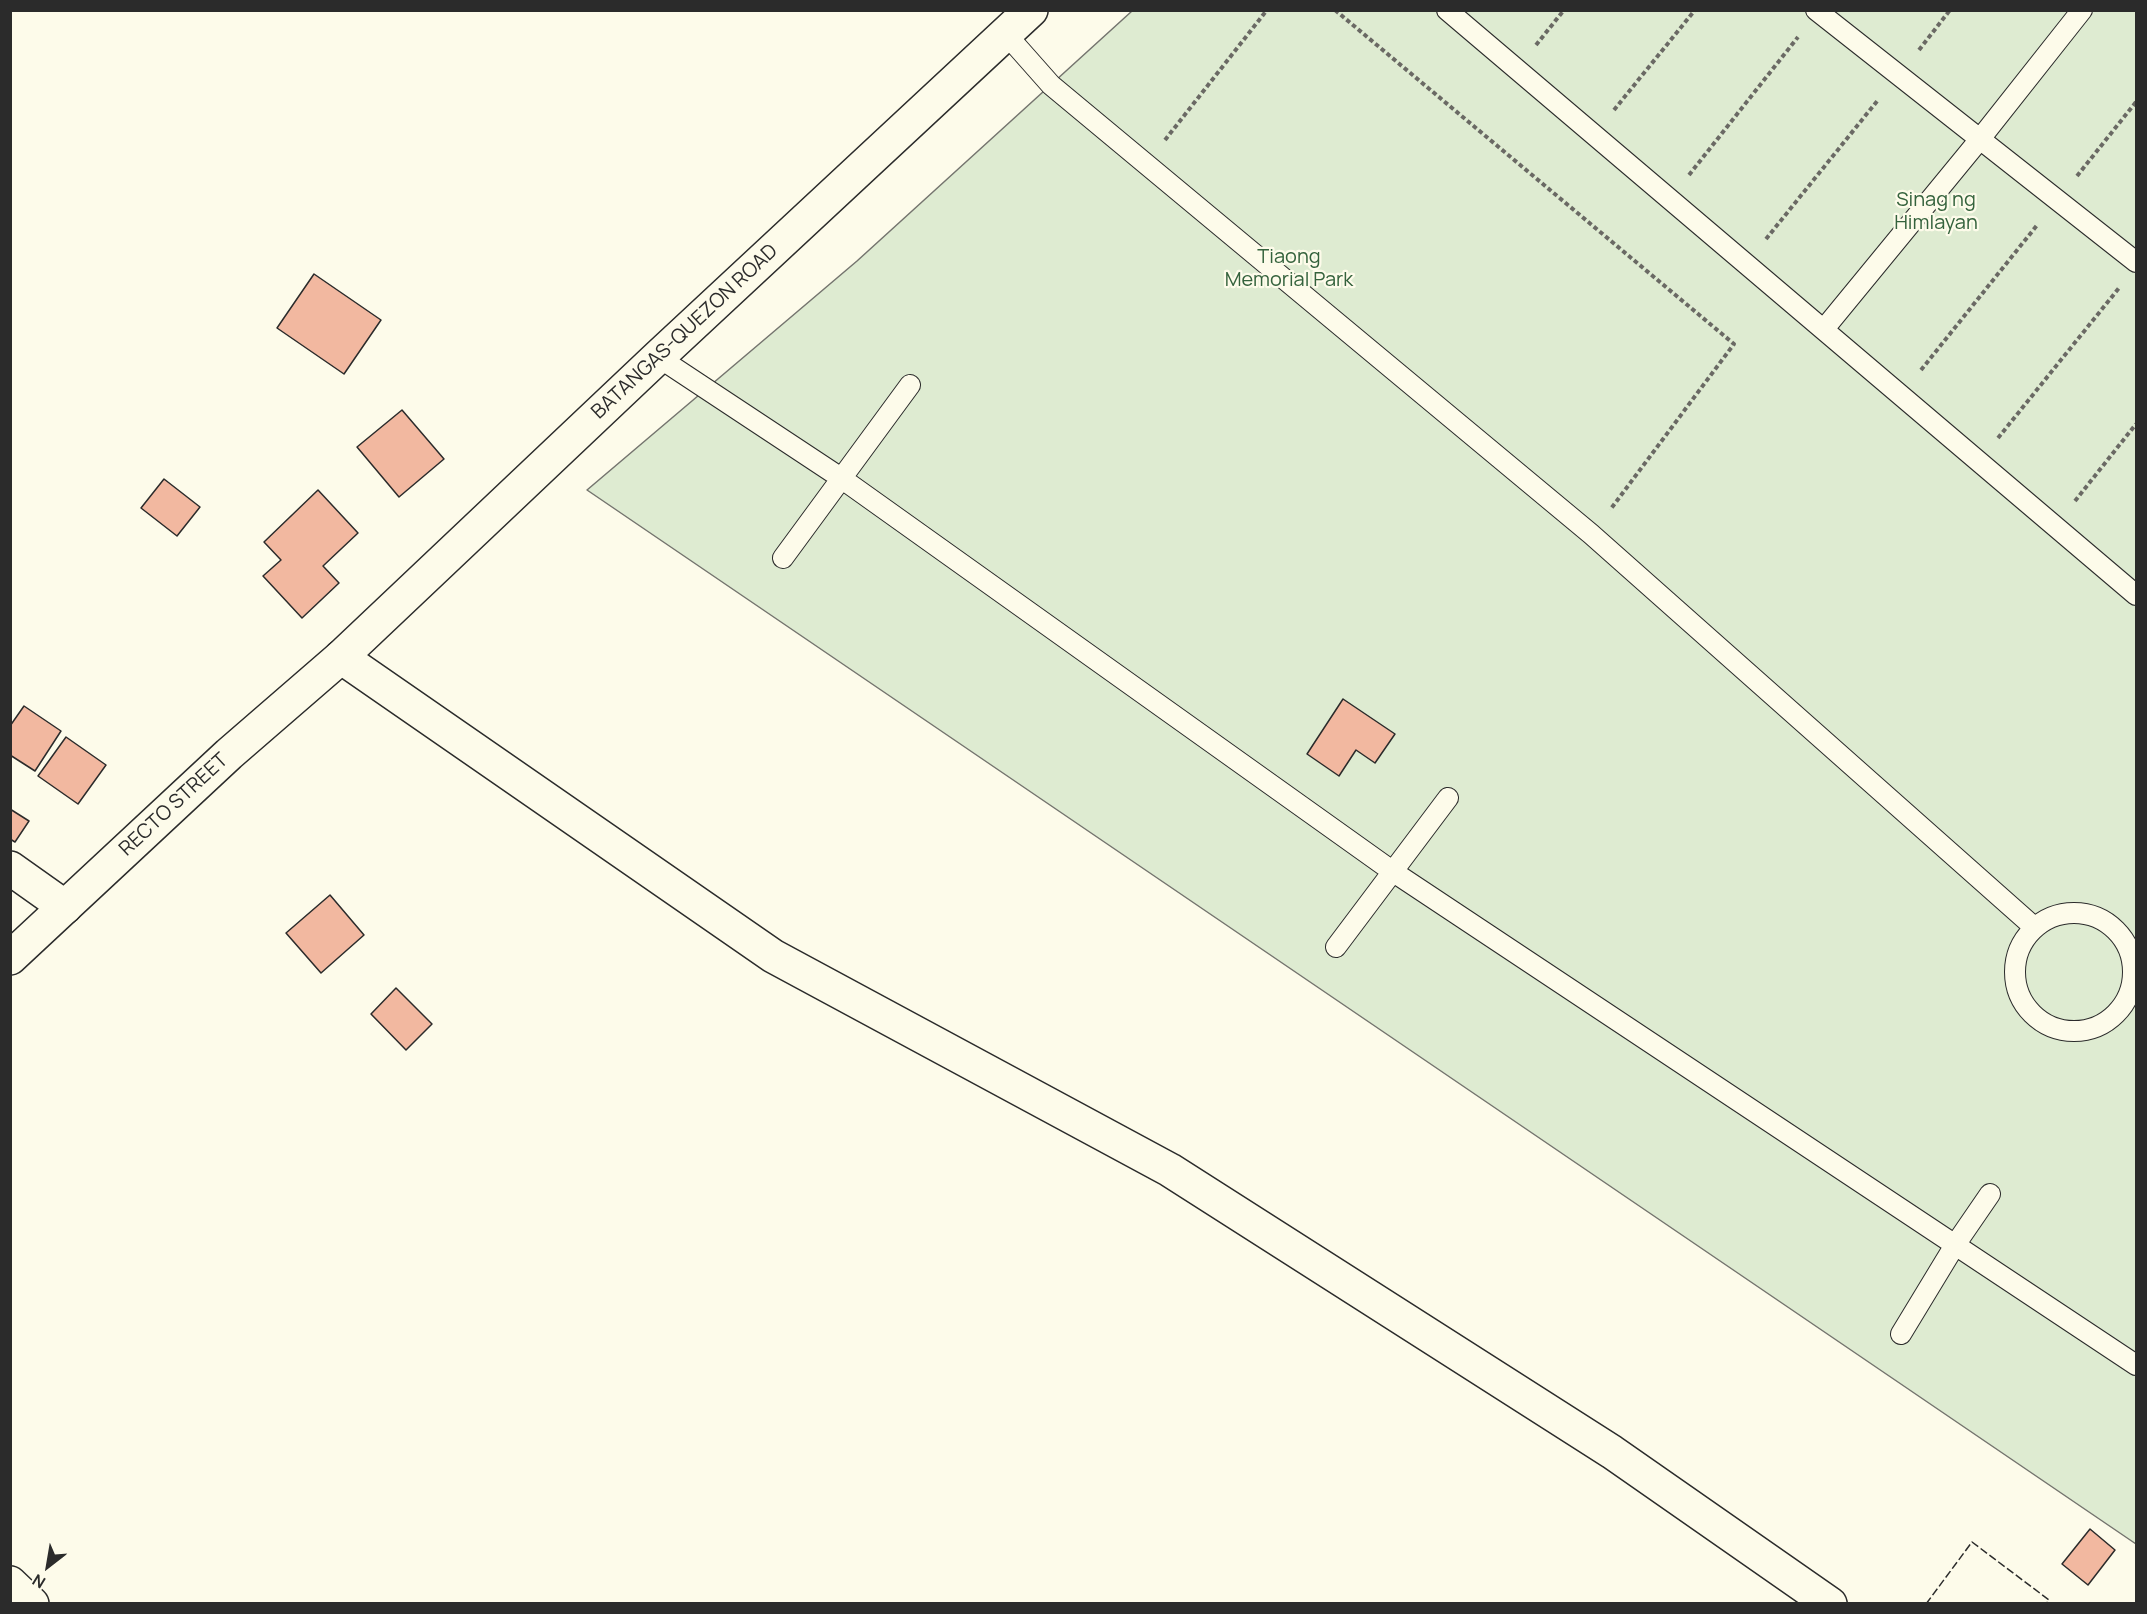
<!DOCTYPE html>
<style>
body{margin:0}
#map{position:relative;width:2147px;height:1614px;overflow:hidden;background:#fdfbea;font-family:Manrope,sans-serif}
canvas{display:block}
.frame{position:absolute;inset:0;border:12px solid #2b2b2b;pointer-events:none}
.north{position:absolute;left:18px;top:1536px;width:60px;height:60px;-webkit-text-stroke:4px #fdfbea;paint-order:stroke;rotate:211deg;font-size:16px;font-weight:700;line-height:24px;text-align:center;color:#2b2b2b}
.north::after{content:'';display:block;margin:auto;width:21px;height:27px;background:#2b2b2b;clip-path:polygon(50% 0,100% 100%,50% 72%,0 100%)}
</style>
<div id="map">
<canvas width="2147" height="1614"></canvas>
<div class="frame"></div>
<div class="north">N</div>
</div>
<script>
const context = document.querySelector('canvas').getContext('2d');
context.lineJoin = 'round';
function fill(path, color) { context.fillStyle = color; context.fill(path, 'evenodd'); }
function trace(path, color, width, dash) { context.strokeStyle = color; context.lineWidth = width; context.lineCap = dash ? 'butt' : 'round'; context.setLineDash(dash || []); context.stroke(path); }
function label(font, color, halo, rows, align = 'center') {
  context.font = font + ' Manrope,sans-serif'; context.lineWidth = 4.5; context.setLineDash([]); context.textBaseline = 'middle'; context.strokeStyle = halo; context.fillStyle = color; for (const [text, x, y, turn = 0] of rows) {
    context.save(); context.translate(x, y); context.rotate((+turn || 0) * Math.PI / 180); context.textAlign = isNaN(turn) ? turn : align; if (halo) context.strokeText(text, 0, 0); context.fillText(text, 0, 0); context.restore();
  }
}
const green = new Path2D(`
 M1132,11H2136V1544L587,490L857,261Z`);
const building = new Path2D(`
 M314,274L381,320L344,374L277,328Z
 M402,410L444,459L399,497L357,447Z
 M164,479L200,507L177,536L141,508Z
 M318,490L358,533L323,566L339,583L302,618L263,576L281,560L264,542Z
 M1343,699L1395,734L1375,763L1356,750L1339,776L1307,754Z
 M24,706L61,731L35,771L10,755V726Z
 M66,737L106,765L78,804L38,776Z
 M10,809L29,821L15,842L10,839Z
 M330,895L364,935L321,973L286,933Z
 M396,988L432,1024L406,1050L371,1014Z
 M2090,1529L2115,1550L2088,1585L2062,1564Z`);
const path = new Path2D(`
 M1335,10L1734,344L1610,510
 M1536,45L1564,10
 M1919,50L1950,10
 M1614,110L1695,10
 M1165,140L1267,10
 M1689,175L1798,37
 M2077,176L2136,102
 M1766,239L1878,100
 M1921,370L2038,224
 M1998,438L2119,288
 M2075,501L2136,424`);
const service = new Path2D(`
 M1447,10L2136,595
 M1816,10L2136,262
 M1005,33L1051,85L1591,534L2034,927
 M1824,329L1980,139L2082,10
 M658,357L841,478L1392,871L2136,1365
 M783,558L910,385
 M2015 972a59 59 0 1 1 118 0a59 59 0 1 1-118 0Z
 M1336,947L1448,798
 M1901,1334L1955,1245L1990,1194`);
const minor = new Path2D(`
 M10,868L65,907
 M10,1583L32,1604`);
const tertiary = new Path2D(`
 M341,657L773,956L1170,1170L1612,1452L1830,1604`);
const primary = new Path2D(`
 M10,958L229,754L341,657L658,357L1031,10`);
const fence = new Path2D(`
 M1926,1604L1972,1542L2049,1600L2046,1604`);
const parkNames = [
 ["Sinag ng",1936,200],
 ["Himlayan",1936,223],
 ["Tiaong",1289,257],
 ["Memorial Park",1289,280]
];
const streetNames = [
 ["BATANGAS-QUEZON ROAD",685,332,-43],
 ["RECTO STREET",174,805,-43]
];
fill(green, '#deebd1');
trace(green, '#74746e', 1.5);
fill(building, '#f2b8a0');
trace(building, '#2b2b2b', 1.5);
trace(service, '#2b2b2b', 22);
trace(minor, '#2b2b2b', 36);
trace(tertiary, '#2b2b2b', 36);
trace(primary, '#2b2b2b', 36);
trace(path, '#6a6964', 4, [4.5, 3]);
trace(service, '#fdfbea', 20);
trace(minor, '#fdfbea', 33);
trace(tertiary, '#fdfbea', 33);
trace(primary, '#fdfbea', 33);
trace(fence, '#2b2b2b', 1.5, [8, 3]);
label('20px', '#34623c', '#fdfbea', parkNames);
label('20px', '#2b2b2b', '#fdfbea', streetNames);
</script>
